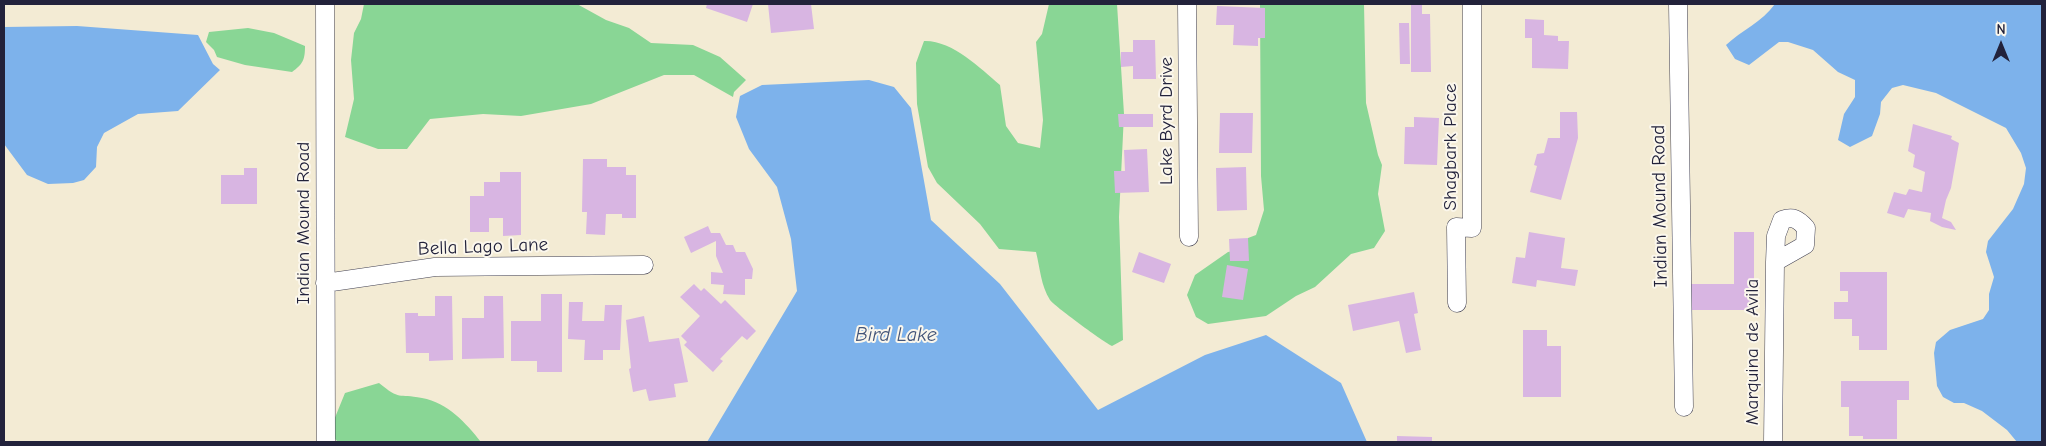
<!DOCTYPE html>
<style>
body{margin:0}
#map{position:relative;width:2046px;height:446px;overflow:hidden;background:#f3ebd4;font-family:"Comic Neue",sans-serif}
canvas{display:block}
.frame{position:absolute;inset:0;border:5px solid #22223b;pointer-events:none}
.north{position:absolute;left:1976px;top:20px;width:50px;height:50px;-webkit-text-stroke:4px #fbf7ec;paint-order:stroke;rotate:0deg;font-size:14px;font-weight:700;line-height:20px;text-align:center;color:#22223b}
.north::after{content:'';display:block;margin:auto;width:18px;height:22px;background:#22223b;clip-path:polygon(50% 0,100% 100%,50% 72%,0 100%)}
</style>
<div id="map">
<canvas width="2046" height="446"></canvas>
<div class="frame"></div>
<div class="north">N</div>
</div>
<script>
const context = document.querySelector('canvas').getContext('2d');
context.lineJoin = 'round';
function fill(path, color) { context.fillStyle = color; context.fill(path, 'evenodd'); }
function trace(path, color, width, dash) { context.strokeStyle = color; context.lineWidth = width; context.lineCap = dash ? 'butt' : 'round'; context.setLineDash(dash || []); context.stroke(path); }
function label(font, color, halo, rows, align = 'center') {
  context.font = font + ' "Comic Neue",sans-serif'; context.lineWidth = 4; context.setLineDash([]); context.textBaseline = 'middle'; context.strokeStyle = halo; context.fillStyle = color; for (const [text, x, y, turn = 0] of rows) {
    context.save(); context.translate(x, y); context.rotate((+turn || 0) * Math.PI / 180); context.textAlign = isNaN(turn) ? turn : align; if (halo) context.strokeText(text, 0, 0); context.fillText(text, 0, 0); context.restore();
  }
}
const green = new Path2D(`
 M364,4H577L606,20L629,28L651,43L693,45L720,57L746,80L734,92L733,97L694,75H664L591,104L521,116L483,114L430,119L407,149H378L345,137L354,99L351,60L354,33L361,19Z
 M1049,4H1117L1124,114L1119,217L1123,340L1112,346C1105,343 1053,305 1050,300C1041,286 1040,268 1036,252L999,249L980,224L937,183L928,167L917,104L916,63L924,41C952,40 980,68 1000,85L1006,126L1018,143L1040,148L1043,120L1036,42L1042,34Z
 M1260,4H1364L1366,103L1378,155L1382,165L1378,194L1385,231L1374,248L1351,254L1315,287L1296,296L1266,316L1208,324L1196,317L1187,295L1195,275L1228,252L1242,249L1248,238L1256,235L1264,210L1261,176Z
 M248,28L274,33L305,46C305,60 303,64 292,72L245,65L217,57L214,50L206,42L209,32Z
 M379,383C401,401 397,393 422,398C448,403 466,423 481,442H338L334,438V420L345,393Z`);
const water = new Path2D(`
 M1775,4H2042V442H2017L2007,430L1982,411L1964,403H1954L1943,397L1937,386L1934,353L1936,342L1950,330L1983,319L1989,310V294L1994,277L1986,252L1988,241L2013,209L2024,184L2026,168L2021,153L2006,128L1936,93L1903,85L1892,88L1881,102L1880,114L1872,136L1850,147L1838,140L1844,114L1855,97V80L1838,72L1813,50L1788,42H1779L1749,65L1735,59L1726,45C1742,30 1762,22 1775,4Z
 M77,26L198,35L213,64L220,70L178,111L138,114L104,133L97,147L96,167L84,180L73,183L48,184L27,175L4,144V27Z
 M869,80L894,87L911,108L931,220L1000,284L1098,410L1205,355L1266,335L1341,383L1367,442H707L797,291L791,239L777,187L749,149L736,117L740,96L762,85Z`);
const building = new Path2D(`
 M707,4H753L747,22L706,8Z
 M768,4H811L814,29L771,33Z
 M1411,5H1422V14H1430L1431,72H1411Z
 M1217,6L1265,8V38H1258V46L1233,45L1234,25H1216Z
 M1525,19L1544,20V35L1558,36V41H1569L1568,69L1532,68V38H1525Z
 M1399,23H1409L1410,64H1400Z
 M1133,40H1155L1156,79H1133V66L1121,67V52H1133Z
 M1560,112H1577L1578,138L1561,200L1530,192L1537,166L1534,165L1537,154L1544,153L1548,138H1560Z
 M1220,113H1253L1252,153H1219Z
 M1118,114H1153V127H1119Z
 M1414,117L1439,118L1437,165L1404,164L1405,127H1414Z
 M1913,124L1952,136L1951,139L1959,143L1951,188L1946,200L1942,218L1951,222L1956,230L1942,227L1930,221L1931,213L1908,209L1904,218L1887,213L1894,192L1906,195L1909,189L1922,192L1925,172L1913,167L1915,155L1908,151Z
 M1147,149L1149,192L1115,193L1114,171H1125L1124,150Z
 M583,159H607V167H626V175H636V218H622V214H606L605,235L586,234L587,212H582Z
 M1246,167L1247,210L1217,211L1216,168Z
 M244,168H257V204H221V175H244Z
 M500,172H521V235L503,236V218H489V232H470V196H484V182H500Z
 M708,226L711,233H720L726,245H733L736,252H745L753,269L752,279H745V295L723,294L724,285L711,284V272L723,273L716,256V241L691,253L684,237Z
 M1529,232L1565,238L1561,268L1578,270L1575,286L1537,280L1536,287L1512,283L1516,257L1525,258Z
 M1734,232H1754V310H1685V284H1734Z
 M1248,238L1249,261H1230L1229,239Z
 M1139,252L1171,264L1164,283L1132,272Z
 M1227,265L1248,269L1243,300L1222,297Z
 M1840,272H1887V350H1859V336H1852V319H1834V302H1848V291H1840Z
 M694,284L701,291L704,288L721,304L725,300L756,331L747,340L742,336L720,359L723,361L713,372L684,345L687,342L681,336L700,316L680,297Z
 M1414,292L1418,313L1414,314L1421,350L1406,353L1399,321L1353,331L1348,305Z
 M541,294H562V372H537V361H511V321H541Z
 M435,296H452L453,360L429,361V353H406L405,313H418V316H435Z
 M484,296H503L504,358L462,359V318H484Z
 M569,302H583L582,321H604L605,305H622L620,350H603V360H584L585,340L568,339Z
 M644,316L649,342L679,338L688,382L674,384L676,397L649,401L646,389L633,392L629,369L631,368L626,320Z
 M1523,330H1547V346H1561V397H1523Z
 M1841,381H1909V400H1897V439H1863V436H1849V407H1841Z
 M1397,436L1432,437V442H1397Z`);
const minor = new Path2D(`
 M325,4L326,442
 M1187,4L1189,237
 M1678,4L1684,407
 M325,283L435,267L644,265
 M1457,303L1456,227L1472,228V4
 M1773,442L1775,262L1776,236L1782,220C1793,216 1798,219 1806,228L1805,245L1775,262`);
const streetNames = [
 ["Lake Byrd Drive",1167,121,-90],
 ["Shagbark Place",1451,147,-90],
 ["Indian Mound Road",1660,206,-91],
 ["Indian Mound Road",304,223,-90],
 ["Bella Lago Lane",483,247,-2],
 ["Marquina de Avila",1753,352,-90]
];
const waterNames = [
 ["Bird Lake",896,335]
];
fill(green, '#89d695');
fill(water, '#7db2eb');
fill(building, '#d8b5e2');
trace(minor, '#414052', 19);
trace(minor, '#fff', 18);
label('19px', '#22223b', '#fbf7ec', streetNames);
label('italic 20px', '#425479', '#fbf7ec', waterNames);
</script>
